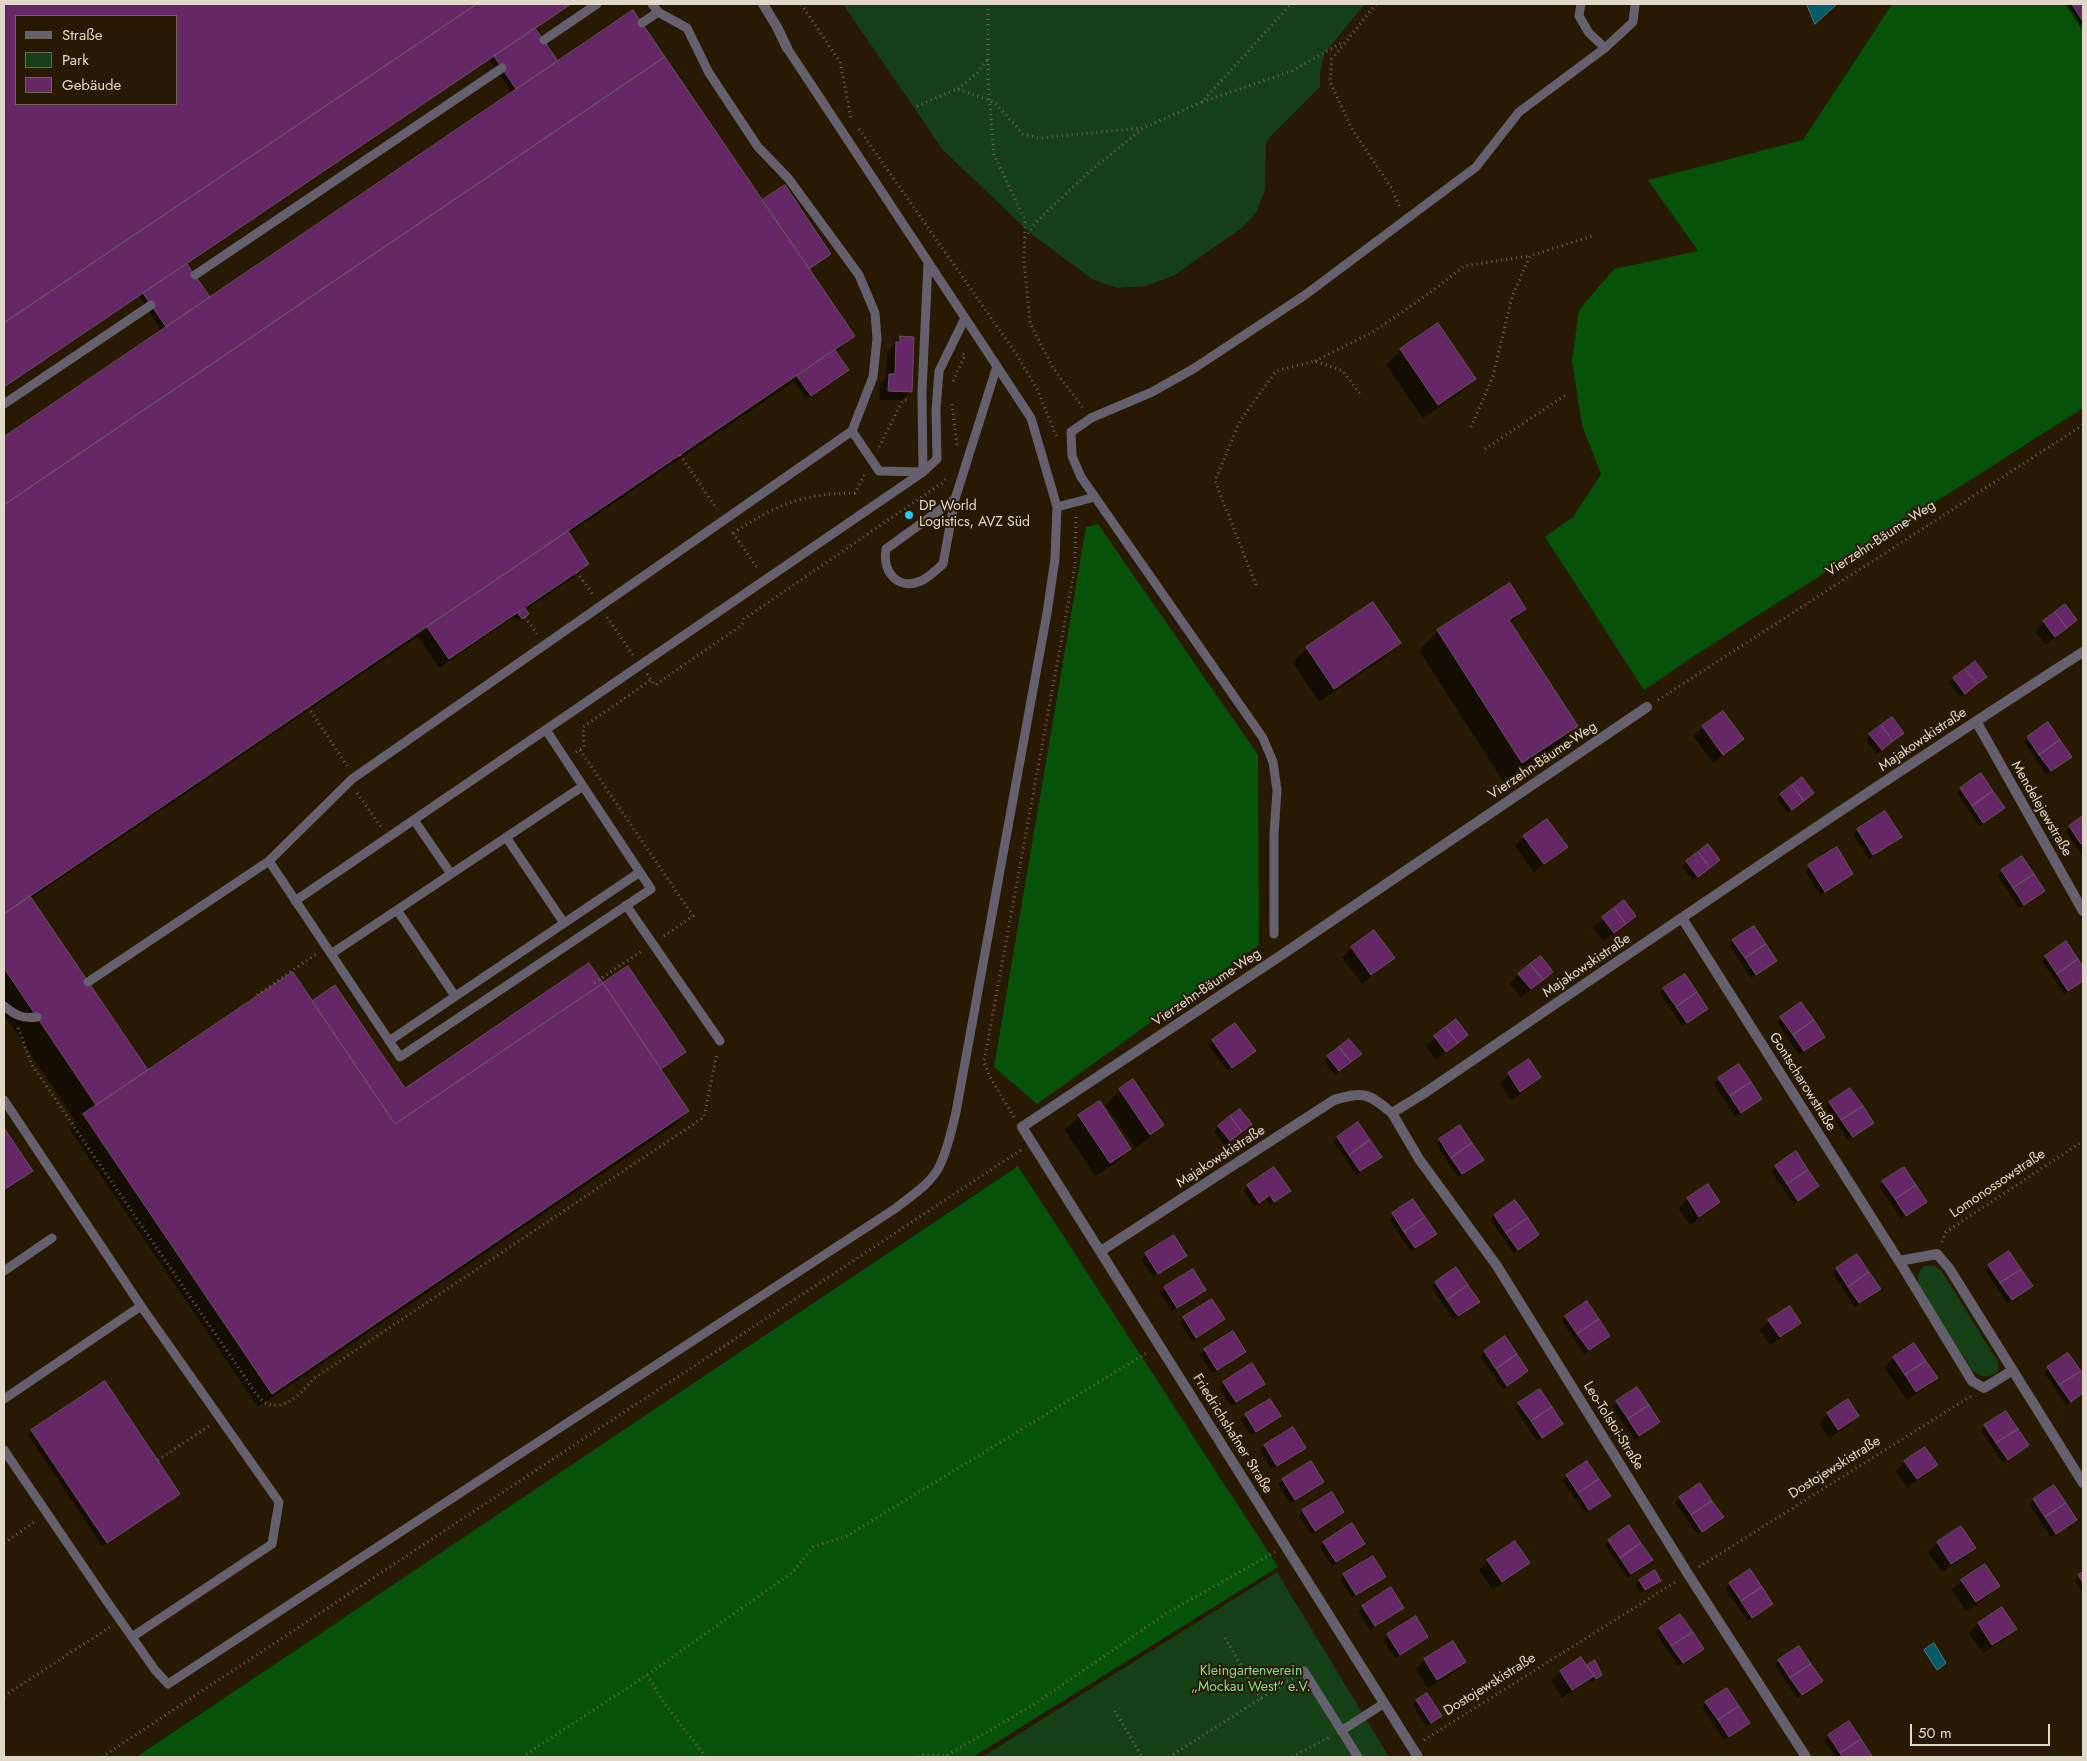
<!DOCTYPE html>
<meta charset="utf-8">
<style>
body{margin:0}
#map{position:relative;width:2087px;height:1761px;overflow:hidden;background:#271902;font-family:Jost,sans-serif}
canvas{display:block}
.frame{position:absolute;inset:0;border:5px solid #e1d8c9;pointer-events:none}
.legend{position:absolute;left:15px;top:15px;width:162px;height:90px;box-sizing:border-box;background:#271902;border:1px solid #716552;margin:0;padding:6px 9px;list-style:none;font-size:15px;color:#e1d8c9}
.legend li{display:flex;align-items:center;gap:10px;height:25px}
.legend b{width:25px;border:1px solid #716552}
.scale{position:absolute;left:1910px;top:1724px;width:140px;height:22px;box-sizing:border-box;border:2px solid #e1d8c9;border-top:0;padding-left:6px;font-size:15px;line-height:18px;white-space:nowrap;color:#e1d8c9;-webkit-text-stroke:4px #271902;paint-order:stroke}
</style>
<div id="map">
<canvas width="2087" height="1761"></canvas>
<div class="frame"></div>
<ul class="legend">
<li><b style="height:6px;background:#64606d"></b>Straße</li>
<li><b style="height:14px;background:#153f14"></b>Park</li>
<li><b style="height:14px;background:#652766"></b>Gebäude</li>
</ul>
<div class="scale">50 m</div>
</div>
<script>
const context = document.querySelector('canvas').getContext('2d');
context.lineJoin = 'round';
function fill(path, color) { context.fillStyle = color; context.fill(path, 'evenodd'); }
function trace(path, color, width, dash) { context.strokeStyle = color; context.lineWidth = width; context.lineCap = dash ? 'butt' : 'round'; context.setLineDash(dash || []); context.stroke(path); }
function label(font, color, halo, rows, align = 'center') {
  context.font = font + ' Jost,sans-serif'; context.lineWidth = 4; context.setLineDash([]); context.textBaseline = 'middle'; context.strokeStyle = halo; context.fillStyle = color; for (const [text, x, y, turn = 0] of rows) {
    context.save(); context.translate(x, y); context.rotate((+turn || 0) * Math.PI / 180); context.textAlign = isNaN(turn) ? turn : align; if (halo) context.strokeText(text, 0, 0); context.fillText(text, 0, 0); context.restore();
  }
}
const green = new Path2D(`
 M843,4H1365L1324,54L1320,73V87L1272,135L1266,143L1265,190L1256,213L1242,228L1173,276L1146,286L1117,288L1092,279L1030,233L942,149Z
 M1924,1266H1934L1941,1270L1998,1362V1372C1989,1378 1982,1378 1973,1371L1920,1289C1918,1279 1916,1274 1924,1266Z
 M1277,1572L1389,1757H982Z`);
const forest = new Path2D(`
 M1892,4H2068L2083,27V408L1694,656L1644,690L1545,537L1573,517L1601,474L1582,425L1572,361L1579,310L1614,269L1698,251L1648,180L1803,140Z
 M1098,524L1258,755L1259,945L1037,1104L994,1067L1086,527Z
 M1018,1166L1278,1567L973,1757H136Z`);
const water = new Path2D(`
 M1807,4H1837L1815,24Z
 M1934,1643L1946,1663L1937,1670L1924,1650Z`);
const shadow = new Path2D(`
 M4,4H571L534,28L556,61L762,202L830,254L808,270L853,336L836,352L843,374L806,399L794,381L568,534L588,564L579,573L520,614H517L521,619L517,622L514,617L439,668L418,636L30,899L146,1070L142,1074L312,1003L404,1090L604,984L685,1052L660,1070L688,1110L674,1125L258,1407L70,1130L77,1123L4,1015V439L162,331L139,296L4,387ZM16,16H176V104H16ZM489,59L512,94L205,302L208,297L186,265Z
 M2065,4H2083V31Z
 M1438,325L1474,379L1460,393L1423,418L1386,365L1401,350Z
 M901,337L911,391L902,400H879L880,384L886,378L887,353Z
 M1373,604L1399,643L1385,657L1319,702L1293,662L1307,648Z
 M1525,608L1510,623L1577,726L1558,745L1503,781L1419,650L1438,631Z
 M2076,619L2046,645L2035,631L2044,622Z
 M1974,662L1981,681L1960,697L1949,683Z
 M1723,712L1742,739L1713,763L1693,736Z
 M1870,735L1898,737L1877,754L1866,740Z
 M2028,738L2070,757L2046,775L2024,742Z
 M1961,789L2003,808L1979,826L1957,793Z
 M1781,795L1808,797L1787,813L1777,799Z
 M1885,813L1900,837L1869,859L1853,834Z
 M2083,818V857L2066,831Z
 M1524,837L1566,847L1534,872L1515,846Z
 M1708,846L1714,864L1693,880L1682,867Z
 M1836,849L1852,873L1820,895L1805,871Z
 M2021,857L2039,895L2019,908L1997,875Z
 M1624,902L1620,928L1604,941L1593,928Z
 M1733,941L1771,965L1751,978L1729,945Z
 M2066,943L2083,969V981L2064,994L2042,961Z
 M1352,948L1393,958L1362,984L1342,957Z
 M1551,972L1521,998L1510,984L1519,974Z
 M1664,989L1707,1009L1682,1026L1660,993Z
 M1781,1018L1823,1037L1799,1055L1777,1022Z
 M1456,1021L1467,1034L1436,1060L1426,1046Z
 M1235,1024L1250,1055L1228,1071L1208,1045Z
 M1328,1057L1356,1059L1335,1075L1324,1061Z
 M1738,1066L1761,1099L1736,1117L1714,1084Z
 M1509,1074L1540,1077L1531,1086L1511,1100L1500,1084Z
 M1133,1081L1162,1125L1148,1139L1135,1148L1106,1105L1120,1090Z
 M1099,1102L1130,1148L1116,1163L1095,1176L1065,1130L1079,1116Z
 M1830,1103L1868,1127L1848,1140L1826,1107Z
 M1239,1110L1246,1128L1225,1145L1214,1131Z
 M1460,1127L1482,1160L1458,1177L1436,1144Z
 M4,1130L31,1170L22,1180L4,1192Z
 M1338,1137L1380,1157L1356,1175L1334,1142Z
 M1776,1167L1818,1186L1794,1204L1771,1171Z
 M1883,1182L1921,1206L1901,1219L1879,1186Z
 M1248,1186L1285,1195L1270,1205L1266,1198L1254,1207L1244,1190Z
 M1708,1186L1719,1202L1710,1211L1690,1225L1679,1209L1688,1199Z
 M1413,1201L1435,1234L1411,1252L1389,1219Z
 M1495,1215L1537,1235L1513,1253L1491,1220Z
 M1173,1237L1185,1256L1153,1277L1141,1259Z
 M1857,1256L1879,1289L1855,1307L1832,1273Z
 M1989,1266L2027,1290L2007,1303L1985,1270Z
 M1192,1271L1204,1290L1172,1311L1160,1293Z
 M1436,1283L1478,1302L1454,1320L1431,1287Z
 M1566,1317L1608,1336L1584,1354L1562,1321Z
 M1184,1318L1224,1319L1192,1341L1180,1322Z
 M1769,1321L1799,1322L1790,1332L1770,1345L1760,1330Z
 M1232,1333L1240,1356L1212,1373L1200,1355Z
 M1914,1345L1936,1378L1927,1387L1907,1400L1884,1367L1894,1358Z
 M1485,1352L1527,1371L1503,1389L1480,1356Z
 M2068,1354L2083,1377V1394L2066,1405L2044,1372Z
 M1224,1383L1263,1384L1231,1406L1219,1387Z
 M1637,1389L1659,1422L1635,1440L1612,1407Z
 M1269,1400L1280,1416L1251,1435L1241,1420Z
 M1848,1401L1858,1416L1849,1425L1829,1438L1819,1423L1828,1414Z
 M1519,1404L1562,1424L1537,1441L1515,1408Z
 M1985,1426L2027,1445L2003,1463L1981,1430Z
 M1292,1429L1300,1452L1272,1469L1260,1450Z
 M32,1431L179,1494L102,1546L28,1435Z
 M1905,1462L1936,1464L1927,1474L1907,1487L1896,1471Z
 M1310,1463L1318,1486L1290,1503L1278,1484Z
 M1567,1476L1605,1500L1585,1513L1562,1480Z
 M2053,1487L2076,1520L2051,1537L2029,1504Z
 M1680,1498L1722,1517L1698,1535L1675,1502Z
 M1303,1511L1343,1512L1311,1534L1299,1515Z
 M1609,1541L1651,1560L1627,1578L1605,1545Z
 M1324,1543L1364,1544L1332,1566L1320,1547Z
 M1937,1543L1974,1548L1965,1557L1942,1572L1928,1552Z
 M1488,1561L1529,1563L1519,1572L1493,1590L1479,1570Z
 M1750,1570L1772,1603L1748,1621L1725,1588Z
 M2083,1573V1593L2075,1581Z
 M1344,1575L1380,1581L1352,1598L1340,1579Z
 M1659,1580L1640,1594L1636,1586L1640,1581Z
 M1962,1581L1998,1586L1989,1595L1966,1611L1952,1590Z
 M1363,1607L1402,1608L1370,1630L1358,1611Z
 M1415,1618L1427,1637L1395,1658L1383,1640Z
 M1978,1624L2015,1629L2006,1638L1983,1653L1969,1633Z
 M1660,1629L1702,1649L1678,1666L1656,1633Z
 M1425,1660L1465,1661L1456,1671L1428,1688L1416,1669Z
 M1779,1661L1817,1685L1797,1698L1775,1665Z
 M1594,1662L1601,1674L1591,1683L1589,1679L1562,1698L1552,1681L1561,1672L1587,1667Z
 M1417,1701L1440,1716L1426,1726L1413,1705Z
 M1706,1703L1744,1727L1724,1740L1702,1707Z
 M1848,1722L1870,1755L1869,1757H1836L1824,1740Z`);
const building = new Path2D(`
 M4,4H477L4,323ZM16,16H176V104H16Z
 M477,4H571L4,387V323Z
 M2072,4H2083V21Z
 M633,10L665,57L4,505V437Z
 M535,28L558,61L516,89L494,56Z
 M665,57L855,336L4,914V505Z
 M785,185L831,254L809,269L762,200Z
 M187,264L210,297L166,327L143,293Z
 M1438,323L1476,379L1438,405L1400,349Z
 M900,336L914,337L912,392L888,391L889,374H895L896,342H900Z
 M835,350L849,370L811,396L797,376Z
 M568,531L589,564L449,659L427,627Z
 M1510,583L1526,609L1509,620L1578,726L1522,763L1437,630Z
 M1373,602L1401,643L1334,689L1306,647Z
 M2065,604L2077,620L2067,628L2055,612Z
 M525,608L529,614L522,619L518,613Z
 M2055,612L2067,628L2055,637L2043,621Z
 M1975,661L1987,677L1977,684L1965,669Z
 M1965,669L1977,684L1965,694L1953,678Z
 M1723,711L1744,739L1723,755L1702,726Z
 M1892,717L1904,733L1893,741L1881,725Z
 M2048,722L2060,740L2039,755L2027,737Z
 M1881,725L1893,741L1882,750L1869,734Z
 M2060,740L2072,757L2051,771L2039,755Z
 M1981,773L1993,791L1972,806L1960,788Z
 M1802,777L1814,793L1804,801L1792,785Z
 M1792,785L1804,801L1792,810L1780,794Z
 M1993,791L2005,808L1983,823L1972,806Z
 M1885,811L1902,837L1873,855L1857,829Z
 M2083,816V842L2081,844L2069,826Z
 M1547,819L1568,847L1544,864L1523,836Z
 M1708,844L1720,860L1710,868L1698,852Z
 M1837,847L1853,874L1825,892L1808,865Z
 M1698,852L1710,868L1698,877L1686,861Z
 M2022,856L2034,874L2013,888L2001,870Z
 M2034,874L2045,891L2024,905L2013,888Z
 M30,896L148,1070L96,1105L4,968V914Z
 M1624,900L1636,916L1626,924L1614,908Z
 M1614,908L1626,924L1614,933L1602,917Z
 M1754,926L1766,944L1745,958L1732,940Z
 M1374,930L1395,958L1371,975L1351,947Z
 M2066,941L2078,959L2057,974L2045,956Z
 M1766,944L1777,961L1756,975L1745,958Z
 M1541,956L1553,972L1543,980L1530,964Z
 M2078,959L2083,967V981L2068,991L2057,974Z
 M589,963L603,983L395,1124L312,1001L335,985L405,1088Z
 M1530,964L1543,980L1531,989L1518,974Z
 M628,966L686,1052L661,1069L603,983Z
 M293,972L395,1124L603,983L689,1111L272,1394L83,1114Z
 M1685,974L1697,992L1676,1007L1663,988Z
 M1697,992L1708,1009L1687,1023L1676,1007Z
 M1801,1002L1814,1020L1793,1035L1780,1017Z
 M1456,1019L1468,1035L1458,1043L1446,1027Z
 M1814,1020L1825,1037L1804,1051L1793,1035Z
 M1235,1023L1256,1051L1232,1068L1212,1040Z
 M1446,1027L1458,1043L1446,1052L1434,1036Z
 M1349,1039L1362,1054L1351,1062L1339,1047Z
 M1339,1047L1351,1062L1339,1071L1327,1056Z
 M1529,1059L1541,1077L1520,1092L1508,1073Z
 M1739,1064L1751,1082L1730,1096L1718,1078Z
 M1133,1079L1164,1125L1150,1135L1119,1089Z
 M1751,1082L1762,1099L1741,1113L1730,1096Z
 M1850,1088L1863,1106L1841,1120L1829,1102Z
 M1100,1101L1131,1149L1110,1163L1078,1115Z
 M1863,1106L1874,1123L1853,1137L1841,1120Z
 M1240,1109L1252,1124L1242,1132L1230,1116Z
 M1230,1116L1242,1132L1230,1141L1218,1126Z
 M1358,1122L1370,1140L1349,1155L1337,1137Z
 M1460,1125L1472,1143L1451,1158L1439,1139Z
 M4,1128L33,1171L4,1190Z
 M1370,1140L1382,1157L1360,1171L1349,1155Z
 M1472,1143L1484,1160L1462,1174L1451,1158Z
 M1796,1151L1808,1170L1787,1184L1775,1166Z
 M1274,1167L1291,1191L1274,1202L1270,1195L1259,1203L1247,1185Z
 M1904,1167L1916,1185L1895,1199L1882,1181Z
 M1808,1170L1819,1186L1798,1201L1787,1184Z
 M1708,1184L1720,1202L1699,1217L1687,1198Z
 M1916,1185L1927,1202L1906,1216L1895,1199Z
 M1413,1199L1425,1217L1404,1232L1392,1213Z
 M1515,1200L1528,1218L1506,1233L1494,1215Z
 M1425,1217L1437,1234L1415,1248L1404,1232Z
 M1528,1218L1539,1235L1518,1250L1506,1233Z
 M1174,1235L1187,1256L1158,1274L1145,1253Z
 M2009,1251L2021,1269L2000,1283L1988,1265Z
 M1857,1254L1869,1272L1848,1287L1836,1268Z
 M1456,1267L1468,1285L1447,1300L1435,1282Z
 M1193,1269L1206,1290L1177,1308L1164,1287Z
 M2021,1269L2033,1286L2012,1300L2000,1283Z
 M1869,1272L1881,1289L1859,1303L1848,1287Z
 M1468,1285L1480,1302L1458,1316L1447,1300Z
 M1212,1299L1225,1319L1196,1338L1183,1317Z
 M1587,1301L1599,1319L1577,1334L1565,1316Z
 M1790,1306L1801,1323L1780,1337L1768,1320Z
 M1599,1319L1610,1336L1589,1350L1577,1334Z
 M1233,1331L1246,1352L1217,1370L1204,1349Z
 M1505,1336L1517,1354L1496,1369L1484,1351Z
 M1914,1343L1926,1361L1905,1375L1893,1357Z
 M2068,1353L2081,1371L2059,1385L2047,1367Z
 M1517,1354L1528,1371L1507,1386L1496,1369Z
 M1926,1361L1938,1378L1916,1392L1905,1375Z
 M1252,1363L1265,1384L1236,1402L1223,1382Z
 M2081,1371L2083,1375V1393L2071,1402L2059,1385Z
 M105,1381L180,1494L107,1543L31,1430Z
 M1637,1387L1649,1405L1628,1419L1616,1401Z
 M1540,1389L1552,1407L1531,1421L1518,1403Z
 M1270,1399L1281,1416L1256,1432L1245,1414Z
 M1848,1399L1859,1416L1838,1430L1827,1413Z
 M1649,1405L1660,1422L1639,1436L1628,1419Z
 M1552,1407L1563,1424L1542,1438L1531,1421Z
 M2006,1411L2018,1429L1996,1443L1984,1425Z
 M1293,1427L1306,1448L1277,1466L1264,1445Z
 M2018,1429L2029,1445L2008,1460L1996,1443Z
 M1925,1447L1938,1465L1917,1479L1904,1461Z
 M1311,1461L1324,1482L1295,1500L1282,1479Z
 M1587,1461L1599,1479L1578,1493L1566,1475Z
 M1599,1479L1611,1496L1589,1510L1578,1493Z
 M1700,1483L1712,1501L1691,1515L1679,1497Z
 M2054,1485L2066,1503L2045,1517L2033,1499Z
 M1332,1492L1344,1512L1315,1531L1302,1510Z
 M1712,1501L1724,1517L1702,1532L1691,1515Z
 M2066,1503L2077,1520L2056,1534L2045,1517Z
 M1352,1523L1365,1544L1336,1562L1323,1542Z
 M1629,1525L1641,1543L1620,1558L1608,1540Z
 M1961,1526L1976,1548L1951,1564L1937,1542Z
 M1515,1541L1530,1563L1502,1582L1487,1560Z
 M1641,1543L1653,1560L1631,1574L1620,1558Z
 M1373,1556L1386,1577L1356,1595L1343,1574Z
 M1985,1564L2000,1586L1976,1602L1961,1580Z
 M1750,1569L1762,1587L1741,1601L1729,1583Z
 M1655,1570L1661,1581L1645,1590L1639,1580Z
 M2083,1572V1583L2078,1575Z
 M1391,1587L1404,1608L1375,1626L1362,1606Z
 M1762,1587L1773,1604L1752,1618L1741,1601Z
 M2002,1607L2017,1629L1992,1645L1978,1623Z
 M1680,1614L1693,1632L1671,1646L1659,1628Z
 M1416,1616L1428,1637L1400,1655L1387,1634Z
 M1693,1632L1704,1649L1683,1663L1671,1646Z
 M1453,1641L1466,1662L1437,1680L1424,1659Z
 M1799,1646L1811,1664L1790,1678L1778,1660Z
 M1581,1657L1594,1676L1572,1690L1560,1671Z
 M1595,1660L1602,1675L1596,1679L1587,1665Z
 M1811,1664L1823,1681L1802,1695L1790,1678Z
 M1727,1688L1739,1706L1718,1720L1705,1702Z
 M1427,1693L1442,1716L1431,1723L1416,1700Z
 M1739,1706L1750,1723L1729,1737L1718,1720Z
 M1849,1721L1861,1739L1840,1753L1828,1735Z
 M1861,1739L1872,1756L1870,1757H1842L1840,1753Z`);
const path = new Path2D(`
 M801,4L840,62L851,118
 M988,4V79L994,155L1025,220L1024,260L1030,323L1053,368L1083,408
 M1376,4L1332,59L1330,82L1352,129L1392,189L1400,208
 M958,89L977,73L987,60
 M1202,102L1292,71L1343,42
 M917,106L957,89L989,100L997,105L1023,134L1039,138L1142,128
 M859,129L1017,355L1037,389L1057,438
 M1025,238L1038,220L1087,174L1143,128L1202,102L1291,4
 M1315,361L1373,332L1431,292L1464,266L1530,256
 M953,381L965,355L962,354
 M952,404L957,445
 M1471,427L1493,376L1512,297L1530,256L1595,235
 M879,447L903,400H909
 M1485,449L1567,394
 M680,455L717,509
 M733,533C776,505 803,493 855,493L866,472
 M733,533L758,569
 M577,572L593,595
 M1256,585L1215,481L1240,421L1276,371L1315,361L1343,371L1360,394
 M525,617L537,634
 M607,617L633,655
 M647,674L655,685L742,625L744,619L942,483L947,477
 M1658,700L2083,425
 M308,707L347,766
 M580,750L693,916L664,936
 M576,752L584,747L583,727L651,680
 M357,793L381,827
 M594,983L642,951
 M257,995L316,954
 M18,1028L32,1065L257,1395C260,1398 263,1402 266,1403C285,1412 302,1392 313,1379L704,1117L717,1053
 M1014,1117L990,1077L984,1062L1075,566L1076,515
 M1942,1242L1946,1232L2083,1141
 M158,1460L209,1426
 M4,1543L36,1521
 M1699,1567L1971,1396
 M1225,1638L1261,1699
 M647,1675L665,1704L706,1757
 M4,1696L110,1627
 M1115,1711L1142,1757
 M1424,1740L1677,1581
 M102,1757L1021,1150
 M522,1757L647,1675L793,1572L813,1547L847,1536L1148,1352
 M918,1757L923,1755L946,1756L1033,1705L1167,1613L1275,1552
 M1169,1757L1293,1678
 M1292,1757L1330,1737`);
const lane = new Path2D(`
 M1581,4L1579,16L1589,33L1605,48
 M642,23L658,12
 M544,40L597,4
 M195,275L502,68
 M4,404L151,305
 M852,431L879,471L923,472
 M923,472L922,392L928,263
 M1095,497L1081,477L1072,456L1071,432L1091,418L1152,392L1193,369L1305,295L1476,167L1519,112L1605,48L1633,22L1635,4
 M955,499L943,564C936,570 929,577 921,581C897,591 882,571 886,549L955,499L997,366
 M1057,507L1095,497L1263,738L1273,762L1277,790L1274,834V934
 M414,820L451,874
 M506,837L564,923
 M269,861L400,1057L651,889L546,730
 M295,901L923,472L937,459L936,410L939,371L965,318
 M626,905L720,1041
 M397,910L455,996
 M331,954L583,786
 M88,982L269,861L352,779L852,431L873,377L877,339L875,313L859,275L788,178L758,147L709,73L687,28L658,12L652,4
 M4,1006C15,1015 22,1019 37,1017
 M389,1041L640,872
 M4,1100L141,1306L4,1399
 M4,1271L52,1238
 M4,1450L106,1600L155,1670L168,1684L896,1208C911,1196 932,1183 940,1165C948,1148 952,1129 956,1112L1047,613L1055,559L1057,507L1031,418L787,48
 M132,1637L272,1544L279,1502L141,1306
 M1304,1671L1358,1757
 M1341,1731L1383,1704`);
const street = new Path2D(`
 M763,4L777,27L787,48
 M1976,721L2083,911
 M1682,918L1899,1261L1937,1254L1949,1268L2083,1483
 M1392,1113L1419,1159L1497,1266L1688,1574L1806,1757
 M1101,1251L1334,1100C1364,1091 1368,1093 1392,1113L1423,1094C1642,945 1860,795 2083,652
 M1899,1261L1972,1381L1984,1388L2013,1370
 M1418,1757L1022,1127L1280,956L1647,707`);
const markers = [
 [909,515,5,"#22c9fd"]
];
const poiNames = [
 ["DP World",919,507],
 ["Logistics, AVZ Süd",919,523]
];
const streetNames = [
 ["Vierzehn-Bäume-Weg",1881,539,-33],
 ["Majakowskistraße",1923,740,-34],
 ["Vierzehn-Bäume-Weg",1543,761,-34],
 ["Mendelejewstraße",2041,809,60],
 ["Majakowskistraße",1587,966,-34],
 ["Vierzehn-Bäume-Weg",1207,988,-34],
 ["Gontscharowstraße",1802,1082,58],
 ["Majakowskistraße",1221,1157,-33],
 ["Lomonossowstraße",1998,1184,-34],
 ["Leo-Tolstoi-Straße",1613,1426,58],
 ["Friedrichshafner Straße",1232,1434,58],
 ["Dostojewskistraße",1835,1468,-32],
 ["Dostojewskistraße",1490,1685,-32]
];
const parkNames = [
 ["Kleingartenverein",1251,1672],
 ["„Mockau West“ e.V.",1251,1688]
];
fill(green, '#153f14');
fill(forest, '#065209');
fill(water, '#045a67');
trace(water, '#468084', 1);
fill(shadow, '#0007');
fill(building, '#652766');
trace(building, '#675066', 1);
trace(path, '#716552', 3, [1, 4]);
trace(lane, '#64606d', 9);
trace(street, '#64606d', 10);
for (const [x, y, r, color] of markers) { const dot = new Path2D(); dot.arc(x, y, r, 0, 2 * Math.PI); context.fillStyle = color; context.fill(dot); trace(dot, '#271902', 2); }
label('14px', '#e1d8c9', '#271902', poiNames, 'left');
label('14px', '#e1d8c9', '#271902', streetNames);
label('14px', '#87e083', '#271902', parkNames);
</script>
